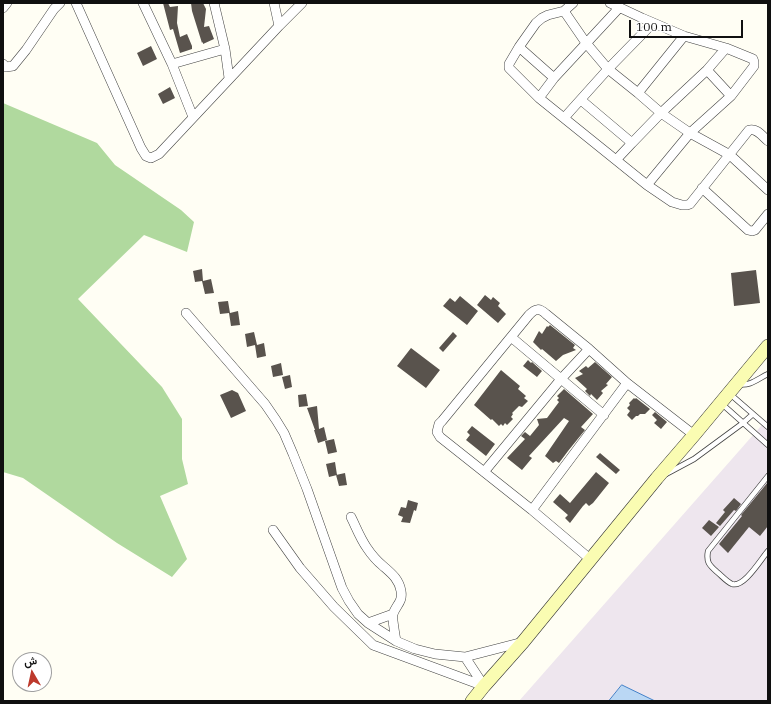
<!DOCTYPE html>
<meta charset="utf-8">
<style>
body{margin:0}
#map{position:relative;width:771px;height:704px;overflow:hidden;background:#fffef4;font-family:"IBM Plex Serif",Vazirmatn,serif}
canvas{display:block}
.frame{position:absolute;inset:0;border:4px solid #101010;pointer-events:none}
.north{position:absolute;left:12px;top:652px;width:40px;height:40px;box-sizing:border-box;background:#fff;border:1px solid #9f9f9f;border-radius:50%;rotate:351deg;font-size:11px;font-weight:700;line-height:16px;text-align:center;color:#101010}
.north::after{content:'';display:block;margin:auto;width:14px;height:18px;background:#bd392c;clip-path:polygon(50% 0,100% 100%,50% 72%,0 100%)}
.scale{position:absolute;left:629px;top:20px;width:114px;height:18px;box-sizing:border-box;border:2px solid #101010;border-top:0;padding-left:5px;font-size:12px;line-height:14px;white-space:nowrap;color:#101010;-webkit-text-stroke:3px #fff;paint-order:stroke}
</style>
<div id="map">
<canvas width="771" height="704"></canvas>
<div class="frame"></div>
<div class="north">ش</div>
<div class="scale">100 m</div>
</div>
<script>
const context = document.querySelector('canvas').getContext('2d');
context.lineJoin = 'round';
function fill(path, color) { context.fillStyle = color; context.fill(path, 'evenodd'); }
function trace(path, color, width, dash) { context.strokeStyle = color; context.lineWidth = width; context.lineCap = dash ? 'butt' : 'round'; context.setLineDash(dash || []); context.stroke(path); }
const industrial = new Path2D(`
 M768,418V701H519Z`);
const forest = new Path2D(`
 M3,103L97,143L115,165L181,210L194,222L187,252L144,235L78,299L162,387L182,419V459L188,484L160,496L187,559L172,577L117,543L23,478L3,472Z`);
const water = new Path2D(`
 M622,685L655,701H609Z`);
const building = new Path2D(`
 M163,3H168L170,7L178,6L177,23L180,37L187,34L192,46V49L180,53L173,29L170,30Z
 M191,3H203L206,9L204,27L209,26L214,39L203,44V42L202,43L192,11Z
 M151,46L157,59L143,66L137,53Z
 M170,87L175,98L163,104L158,94Z
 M202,269L203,281L211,279L214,293L205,294L202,281L195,282L193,271Z
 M756,270L760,303L734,306L731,273Z
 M485,295L491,300L493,297L500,303L498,306L506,314L498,323L477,305Z
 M460,296L478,311L467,325L443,306L450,298L455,302Z
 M228,301L230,313L238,311L240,325L231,326L229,313L220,314L218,302Z
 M550,325L575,345L573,348L576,350L563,355L556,361L542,349L541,350L533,342L539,331L542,334L547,326L548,327Z
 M254,332L257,345L264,343L266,356L257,358L255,345L247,347L245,334Z
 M453,332L457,336L443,352L439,348Z
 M411,348L440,370L426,388L397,366Z
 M528,360L531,363L532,362L542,371L537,377L523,366Z
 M595,362L612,377L606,384L608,385L601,391L603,393L597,400L591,394L590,396L585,391L587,389L575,378L583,374L579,371L586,366L588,368Z
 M281,363L283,375L273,377L271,366Z
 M501,370L520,386L518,389L526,396L524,398L528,401L522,407L519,406L512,413L513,414L511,417L513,419L507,425L505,423L503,426L501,424L499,426L492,419L491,420L474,405Z
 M290,375L292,387L285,389L282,377Z
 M564,389L593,414L581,427L585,430L568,451L559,463L556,461L553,463L545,456L569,421L564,418L529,456L532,458L522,470L507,458L525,439L521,436L525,432L530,436L539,425L537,419L547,418L559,402L557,400L559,398L557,396Z
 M232,390L238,393L246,411L231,418L220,395Z
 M306,394L308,406L299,407L298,395Z
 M634,398L635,399L636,398L650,409L645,414H640L638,416H636L632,420L627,415L630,411L627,408L630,405L629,403Z
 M317,406L319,429L324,427L327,440L318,443L314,430H315L307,408Z
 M655,412L667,422L661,429L654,423L657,420L652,415Z
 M472,426L495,444L486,456L466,440L470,435L467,432Z
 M334,439L337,452L328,454L325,441Z
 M600,453L620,470L616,474L596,457Z
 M335,462L337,475L329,477L326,464Z
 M596,472L609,483L593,503L589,506L586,503L583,506L570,523L565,518L568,515L553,502L560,494L570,503Z
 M345,473L347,485L339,486L336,475Z
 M768,482V526L760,536L749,527L728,553L719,544L742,516L741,515Z
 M734,498L741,504L736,511L734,510L720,526L716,523L725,512L723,510Z
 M408,500L418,503L416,511L414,510L410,523L401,522L403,517L398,515L401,507L406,508Z
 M709,520L719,527L711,536L702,528Z`);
const lane = new Path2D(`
 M739,384C749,387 759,378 768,374
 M730,394L768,427
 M722,404L768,445
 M666,474L694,459L743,423L753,414
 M768,476L708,551C706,562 709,565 717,572C722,576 727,582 732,584C744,588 761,559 768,551`);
const street = new Path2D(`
 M76,3L141,148L146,156L151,158L159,154L279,26L302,3
 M143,3L172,64L193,117
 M214,3L225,49L229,78
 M274,3L279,26
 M573,3L564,11L548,15L542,18L536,23L519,47L509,64V68L539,98L647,185L672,202L682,205H687L690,204L749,130C757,128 762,136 768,141
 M610,3L642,18L684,36L638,93
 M3,8L7,3
 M564,11L586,43L608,69L638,93L661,113L690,133L730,155L768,190
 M519,47L554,78
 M3,64L6,67L13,66L26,50L54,9L60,3
 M172,64L225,49
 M707,70L731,96
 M539,98L554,78L619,8
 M581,100L632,143L661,113L707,70L726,48
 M564,118L608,69L653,23
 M616,160L632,143
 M647,185L690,133L731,96L754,66V62L753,59L726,48L684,36
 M702,188L748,230L752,231L755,230L768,214
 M186,313L265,404L276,420L284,433L293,454L307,489L342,588L349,601L358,614L368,623L396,641L415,649L435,654L465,657L523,642
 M511,337L604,415
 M484,472L561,379L589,349
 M532,510L627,383
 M351,517C356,527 360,538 367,548C371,554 377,561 383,566C391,573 399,579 401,591C403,602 396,605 393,614C392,618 395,635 396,641
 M273,530L300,568L334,607L373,645L484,686
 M590,559L532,510L440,437L437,432L439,424L442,421L529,315C536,308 539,308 546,314L589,349L627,383L694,435
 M368,623L393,614
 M465,657L484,686`);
const secondary = new Path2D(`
 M472,701L484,686L523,642L657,478L694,435L768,346`);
fill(industrial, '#eee6ee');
fill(forest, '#b0d99e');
fill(water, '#bad7f4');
trace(water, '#4482c9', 1);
fill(building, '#59534d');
trace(lane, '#434343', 6);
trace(street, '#434343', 10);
trace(secondary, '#323232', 14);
trace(lane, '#fff', 4.5);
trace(street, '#fff', 9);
trace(secondary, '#fafcb2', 13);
</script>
